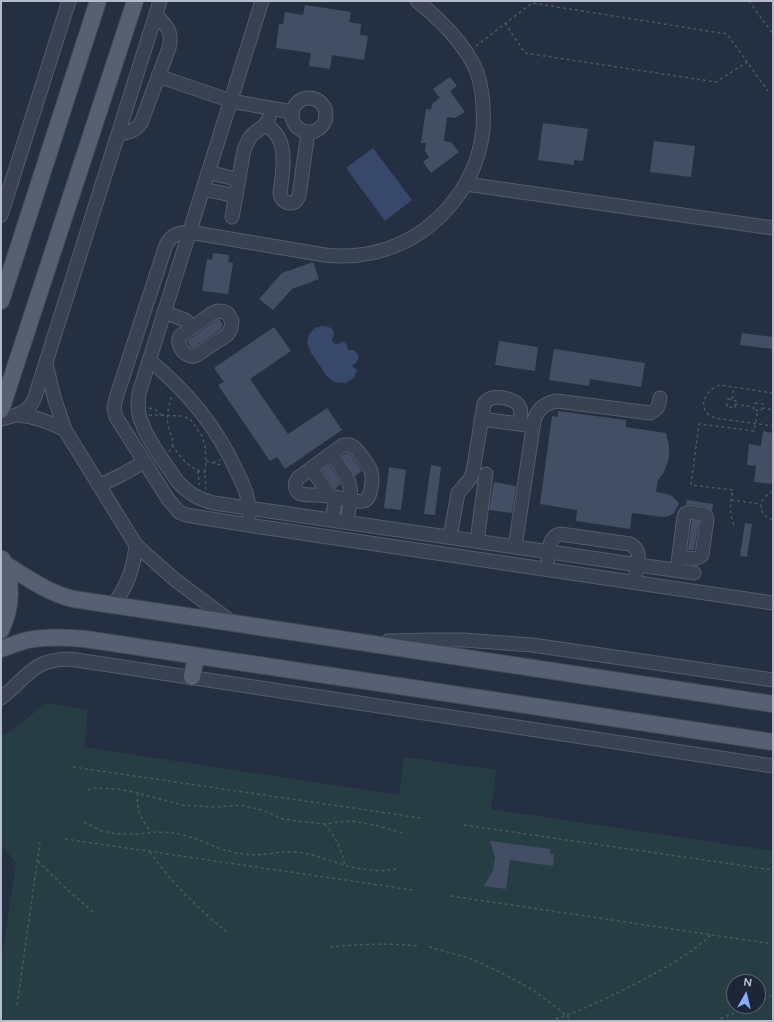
<!DOCTYPE html>
<style>
body{margin:0}
#map{position:relative;width:774px;height:1022px;overflow:hidden;background:#242f42;font-family:Figtree,sans-serif}
canvas{display:block}
.frame{position:absolute;inset:0;border:2px solid #b6bccc;pointer-events:none}
.north{position:absolute;left:726px;top:974px;width:40px;height:40px;box-sizing:border-box;background:#1d2637;border:1px solid #5a6273;border-radius:50%;rotate:8deg;font-size:11px;font-weight:700;line-height:16px;text-align:center;color:#b6bccc}
.north::after{content:'';display:block;margin:auto;width:14px;height:18px;background:#89adfe;clip-path:polygon(50% 0,100% 100%,50% 72%,0 100%)}
</style>
<div id="map">
<canvas width="774" height="1022"></canvas>
<div class="frame"></div>
<div class="north">N</div>
</div>
<script>
const context = document.querySelector('canvas').getContext('2d');
context.lineJoin = 'round';
function fill(path, color) { context.fillStyle = color; context.fill(path, 'evenodd'); }
function trace(path, color, width, dash) { context.strokeStyle = color; context.lineWidth = width; context.lineCap = dash ? 'butt' : 'round'; context.setLineDash(dash || []); context.stroke(path); }
const green = new Path2D(`
 M46,703L88,710L84,747L399,795L404,757L496,770L491,809L773,851V1021H1V963L16,863L1,844V736L11,731ZM734,982H758V1006H734Z`);
const water = new Path2D(`
 M373,148L412,200L385,221L346,168Z
 M321,326C326,326 335,327 334,334C334,336 332,338 332,340L334,343L338,344L341,342H344L347,345L348,350H354L358,355C359,360 357,363 352,366L357,370L354,378L346,383L334,382L327,376L311,353L307,343L309,334L315,328Z`);
const building = new Path2D(`
 M305,5L351,12L349,22L361,24L360,35L368,36L364,60L332,55L330,69L309,66L311,53L276,48L279,24H283L285,12L303,15Z
 M450,77L457,86L450,91L465,112L455,118L447,117L444,141L451,142L459,152L431,173L423,162L429,157L425,151L426,143H421L426,109L431,110L432,104L440,98L433,89Z
 M543,123L588,129L583,161L574,160V165L538,160Z
 M654,141L695,146L691,177L650,172Z
 M213,253L229,255L228,262L233,263L228,294L202,291L207,259L212,260Z
 M313,262L319,279L292,289L273,310L259,299L282,273Z
 M219,319L223,324L221,329L193,348L190,347L187,341L215,321Z
 M274,327L291,351L250,379L288,434L327,408L342,430L285,469L277,457L270,461L218,385L224,382L214,368Z
 M742,333L773,337V349L740,345Z
 M499,341L538,347L535,371L495,365Z
 M554,349L645,363L641,387L590,379L589,386L549,380Z
 M558,411L626,420V427L666,433L669,445V458L664,472L658,480L656,492L667,494L672,496L679,503L674,513L669,516L663,517L632,513L630,529L576,521L577,510L540,504L552,416L558,417Z
 M763,431L773,433V484L754,482L756,466L747,465L749,444L761,446Z
 M346,453H348L351,455L362,471L355,476L342,456Z
 M329,465L338,478L341,484L335,489L332,484L322,470Z
 M431,465L441,467L435,515L424,514Z
 M389,467L406,470L401,510L384,508Z
 M494,482L516,486L512,513L489,510Z
 M687,500L713,504L712,511L704,506L691,504L686,505Z
 M692,520L699,521L694,550H688Z
 M745,523L752,524L747,557L740,556Z
 M490,841L550,849V854H554L553,866L510,860L506,889L484,886L493,871L495,857Z`);
const path = new Path2D(`
 M749,1L773,34
 M505,23L525,53L716,82L747,62
 M476,46L532,3L727,34L768,91
 M773,393L720,385C707,389 697,405 709,415C711,417 713,417 715,418L773,426
 M728,399L736,401L735,408L727,407Z
 M732,399L734,387
 M755,403L763,404L761,411L753,410Z
 M735,404L753,407
 M149,408L156,410L161,415
 M762,408L773,410
 M149,415H157L182,416L190,419L193,423L202,436L205,446L206,459L205,474L206,489
 M172,445C181,457 189,470 205,472
 M169,452C177,439 170,436 168,425C166,416 169,404 172,396
 M206,461L221,465
 M213,463L220,460
 M198,471L199,485
 M773,492C757,497 757,516 773,520
 M731,500L761,504
 M734,525C729,513 730,503 733,490L691,485L699,424L754,431L758,411
 M73,767L421,818
 M88,790L93,788L117,789L134,792L182,805L216,807L241,805L262,810L283,819L297,821L325,824L337,822L352,821L375,825L403,833
 M138,793C135,809 142,820 151,832
 M84,822L102,831L117,834H139L156,832L175,833L194,838L221,849L237,853L252,855L269,854L281,852H297L313,855L354,868L380,871L397,869
 M325,824C336,839 341,847 345,866
 M464,825L773,870
 M65,839L413,890
 M150,852C171,882 198,909 227,932
 M38,861L60,883L95,914
 M451,896L773,944
 M330,947C360,944 389,943 419,946
 M429,947L469,958L498,971L533,990L556,1007L572,1021
 M758,1002L773,995
 M17,1005L40,842
 M550,1021C588,1008 624,991 659,971C677,961 696,949 711,935
 M715,1021L732,1014L750,1006`);
const minor = new Path2D(`
 M262,1L139,393C138,402 137,412 141,421C149,443 165,463 178,482C188,493 199,500 214,503L694,573
 M417,1C439,18 466,45 477,72C483,90 484,111 483,129C477,188 433,238 376,252C359,256 342,257 325,255L189,232C178,233 172,234 166,245L116,398L114,408L116,417L168,499L179,512L186,515L248,525L773,603
 M158,76L231,101L292,112
 M292 115a17 17 0 1 1 34 0a17 17 0 1 1-34 0Z
 M265,125C290,137 283,170 280,193C281,201 288,205 295,202L299,196L308,132
 M118,134C128,133 135,131 141,123L169,48C173,32 167,26 156,15
 M208,172L239,180
 M466,184L773,228
 M203,189L236,196
 M1,215L69,1
 M232,217L244,150L249,139L253,134L265,125L269,118
 M218,311L225,312L228,314L232,321L231,328L227,335L195,356C186,358 175,346 180,336L211,314Z
 M164,312L185,320L193,327
 M149,360C186,390 217,427 237,472C244,486 250,499 249,515
 M46,364L54,397L65,430L136,545L174,579L194,594L233,623
 M19,415C36,417 50,422 65,430
 M1,419C17,415 28,414 35,397L160,1
 M481,419L527,425
 M343,445C347,445 349,444 352,446C357,448 369,466 371,471C373,478 372,500 363,501C357,503 342,498 335,497C328,496 321,495 314,495C310,495 305,495 301,494C294,491 294,484 298,478Z
 M331,454C338,464 348,475 350,487C352,498 348,511 347,522
 M311,469L326,489L329,496
 M99,486L123,474L144,462
 M332,520L336,497
 M450,537L458,493L463,487L470,479L473,472L484,404C486,401 488,399 492,398C500,396 517,399 520,408C522,413 520,419 519,424
 M477,541L486,474
 M515,547L534,421C537,409 545,403 557,401L650,413C658,410 659,405 660,398
 M548,559C550,549 548,537 560,534L630,544C642,550 638,562 636,573
 M677,570L684,517L685,514L690,512L703,514L706,516L707,519L702,555C696,561 687,558 679,557
 M113,605C127,587 134,568 136,545
 M388,641L430,640H464L532,645L773,680
 M1,698C27,678 32,659 70,659L773,766`);
const major = new Path2D(`
 M1,301L98,1
 M1,410L135,1
 M5,564C26,577 48,593 73,599L773,704
 M1,630C12,607 13,582 2,559
 M1,649C10,646 19,642 28,640C47,636 66,637 85,639L773,742
 M192,677L196,656`);
fill(green, '#263e43');
fill(water, '#37486a');
fill(building, '#434e65');
trace(minor, '#545c6c', 15);
trace(major, '#424a5b', 18);
trace(path, '#455b60', 1.5, [3, 3]);
trace(minor, '#394152', 13);
trace(major, '#576072', 16);
</script>
